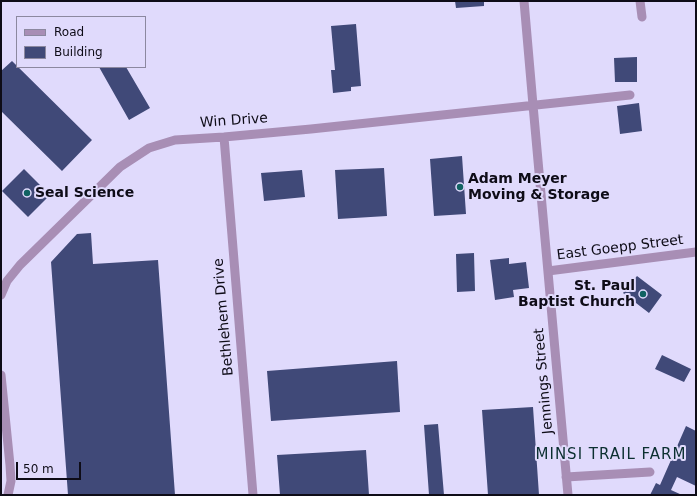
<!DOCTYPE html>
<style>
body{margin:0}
#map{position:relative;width:697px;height:496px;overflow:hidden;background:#e0dafc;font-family:"DejaVu Sans",sans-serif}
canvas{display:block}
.frame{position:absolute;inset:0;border:2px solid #0e0c17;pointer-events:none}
.legend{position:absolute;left:16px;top:16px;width:130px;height:52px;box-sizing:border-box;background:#e0dafc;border:1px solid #8c88a0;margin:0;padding:5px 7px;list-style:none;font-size:12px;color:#0e0c17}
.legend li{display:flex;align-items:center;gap:8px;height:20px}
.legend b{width:20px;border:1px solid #8c88a0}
.scale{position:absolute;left:16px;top:462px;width:65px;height:18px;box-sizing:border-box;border:2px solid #0e0c17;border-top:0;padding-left:5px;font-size:12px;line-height:14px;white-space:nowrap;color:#0e0c17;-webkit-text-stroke:3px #e0dafc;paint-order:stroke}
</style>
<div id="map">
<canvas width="697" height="496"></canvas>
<div class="frame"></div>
<ul class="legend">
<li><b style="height:5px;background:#a88eb5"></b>Road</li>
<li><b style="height:11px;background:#404978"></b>Building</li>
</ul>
<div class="scale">50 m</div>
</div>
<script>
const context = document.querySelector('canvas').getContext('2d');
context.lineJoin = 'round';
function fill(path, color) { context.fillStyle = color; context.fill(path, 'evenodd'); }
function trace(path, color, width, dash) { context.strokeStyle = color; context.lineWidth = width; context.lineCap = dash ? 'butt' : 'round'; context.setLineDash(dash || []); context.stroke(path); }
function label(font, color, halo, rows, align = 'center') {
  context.font = font + ' "DejaVu Sans",sans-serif'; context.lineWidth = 4; context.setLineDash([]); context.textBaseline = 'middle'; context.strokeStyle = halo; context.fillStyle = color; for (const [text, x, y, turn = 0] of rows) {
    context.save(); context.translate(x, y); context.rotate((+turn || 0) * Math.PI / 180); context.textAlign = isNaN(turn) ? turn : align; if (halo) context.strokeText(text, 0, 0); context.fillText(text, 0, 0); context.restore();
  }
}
const building = new Path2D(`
 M455,1H484V6L456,8Z
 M356,24L361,86L351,87V91L333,93L331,70H335L331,26Z
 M637,57V82H615L614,58Z
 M12,61L92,140L62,171L1,111V71Z
 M99,67H126L150,108L129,120Z
 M639,103L642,131L620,134L617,106Z
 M462,156L466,214L434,216L430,159Z
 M384,168L387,216L338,219L335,170Z
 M24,169L50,195L28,217L2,191Z
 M302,170L305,197L264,201L261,173Z
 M91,233L93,264L158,260L175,495H68L51,262L77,234Z
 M474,253L475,291L457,292L456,254Z
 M509,258V264L526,262L529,288L513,290L514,297L495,300L490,260Z
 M637,276L662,295L649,313L623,293Z
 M662,355L691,369L684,382L655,369Z
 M397,361L400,412L271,421L267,371Z
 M533,407L539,495H488L482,410Z
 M438,424L444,495H429L424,425Z
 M686,426L696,431V486L677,477L671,490L682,495H650L656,483L660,485Z
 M366,450L369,495H280L277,455Z`);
const street = new Path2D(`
 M524,1L533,105L568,495
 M640,1L642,17
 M224,137L253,495
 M548,271L696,252
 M1,295L7,281L20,265L120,167L149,148L175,140L224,137L311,129L630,95
 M1,375L10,465L11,481L8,495
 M566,477L650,472`);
const markers = [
 [460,187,4,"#116262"],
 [27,193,4,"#116262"],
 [643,294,4,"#116262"]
];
const streetNames = [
 ["Win Drive",234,121,-4],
 ["East Goepp Street",620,248,-7],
 ["Bethlehem Drive",224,317,-95],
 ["Jennings Street",544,381,-95]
];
const poiNames = [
 ["Adam Meyer",468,179],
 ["Moving & Storage",468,195],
 ["Seal Science",35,193],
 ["St. Paul",635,286,"right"],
 ["Baptist Church",635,302,"right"]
];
const neighbourhoodNames = [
 ["MINSI TRAIL FARM",611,455]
];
fill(building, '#404978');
trace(street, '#a88eb5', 9);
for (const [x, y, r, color] of markers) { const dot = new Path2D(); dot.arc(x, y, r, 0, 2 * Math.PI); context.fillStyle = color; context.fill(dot); trace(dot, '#e0dafc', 1.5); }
label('14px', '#0e0c17', '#e0dafc', streetNames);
label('bold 14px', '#0e0c17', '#e0dafc', poiNames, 'left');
context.letterSpacing = '1px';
label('15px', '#0b2f30', '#e0dafc', neighbourhoodNames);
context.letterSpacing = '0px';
</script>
